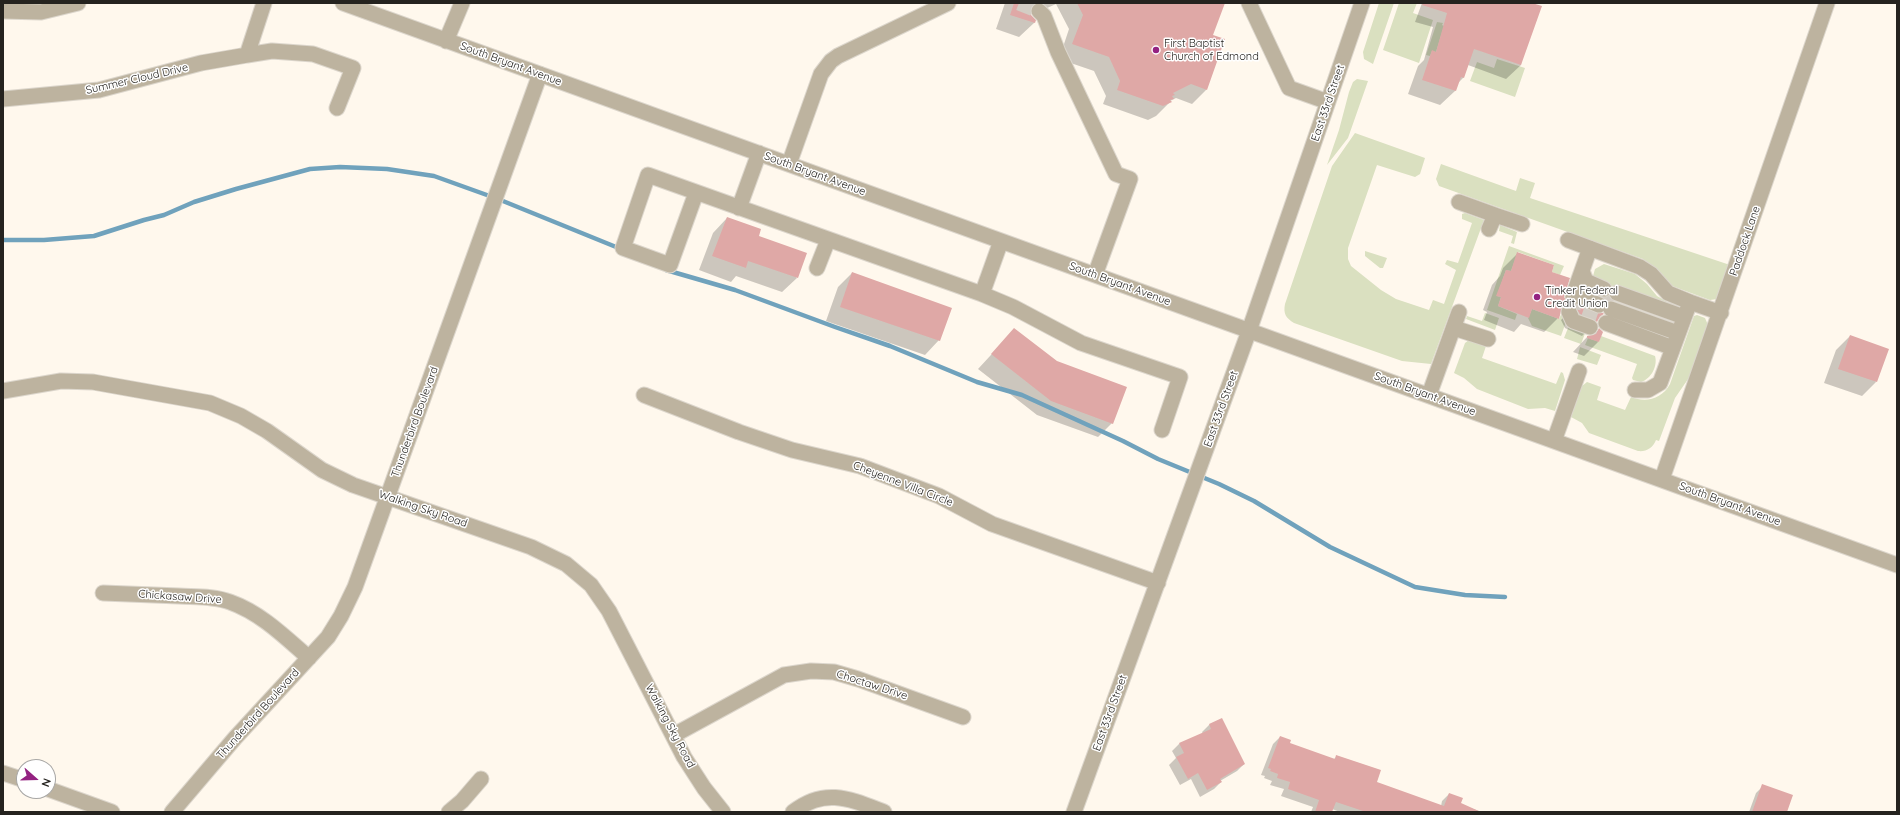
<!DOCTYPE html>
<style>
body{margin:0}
#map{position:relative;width:1900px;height:815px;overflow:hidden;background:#fff8ed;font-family:Quicksand,sans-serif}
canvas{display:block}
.frame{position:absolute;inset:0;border:4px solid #25231f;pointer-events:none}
.north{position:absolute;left:16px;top:759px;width:40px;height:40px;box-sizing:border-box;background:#fff;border:1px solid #a8a7a5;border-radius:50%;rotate:110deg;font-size:11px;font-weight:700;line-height:16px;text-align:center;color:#25231f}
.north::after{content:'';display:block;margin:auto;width:14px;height:18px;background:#942281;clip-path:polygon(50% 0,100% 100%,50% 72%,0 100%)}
</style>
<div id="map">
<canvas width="1900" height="815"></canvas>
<div class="frame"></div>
<div class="north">N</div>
</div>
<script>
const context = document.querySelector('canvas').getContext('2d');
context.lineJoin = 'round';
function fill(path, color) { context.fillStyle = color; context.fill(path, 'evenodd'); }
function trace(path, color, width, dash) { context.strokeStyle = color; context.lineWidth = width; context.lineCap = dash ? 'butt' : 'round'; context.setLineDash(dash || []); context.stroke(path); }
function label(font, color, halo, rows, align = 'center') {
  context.font = font + ' Quicksand,sans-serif'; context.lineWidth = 3; context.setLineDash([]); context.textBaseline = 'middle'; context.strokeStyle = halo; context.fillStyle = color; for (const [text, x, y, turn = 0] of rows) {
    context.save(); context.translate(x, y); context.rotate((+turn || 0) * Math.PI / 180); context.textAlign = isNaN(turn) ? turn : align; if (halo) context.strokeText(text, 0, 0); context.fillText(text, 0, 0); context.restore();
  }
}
const green = new Path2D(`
 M1379,3H1394L1373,64L1364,59L1363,52Z
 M1399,3H1417L1413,13L1433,20L1419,63L1383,50Z
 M1437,22L1443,23L1442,25L1444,26L1436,52L1432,51L1430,56L1426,55Z
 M1497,59L1525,68L1515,97L1470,81L1477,62L1494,68Z
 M1357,79L1368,81L1348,138L1327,165L1339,130L1349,92L1353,82Z
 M1355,133L1425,158L1420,174L1415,177L1377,165L1348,248V259L1351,266L1381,290L1396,299L1429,310L1433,300L1444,304L1456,270L1445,264L1447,260L1458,263L1472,223L1462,219V214L1465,213L1484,220L1431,364L1402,361L1294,323C1286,318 1283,314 1285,304L1332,166Z
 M1441,164L1516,191L1520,178L1535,183L1530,198L1730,265L1717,299L1710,300L1672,286L1658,270L1643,259L1439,186L1436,179Z
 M1500,225L1517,232L1514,244L1511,243L1513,236L1499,231Z
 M1509,246L1564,266L1560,275L1552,272L1554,265L1518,252L1511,271L1506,270L1497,296L1501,297L1498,306L1517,314L1515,320L1487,310Z
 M1365,251L1387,258L1383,268H1380L1365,256Z
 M1604,264L1635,274L1647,284L1657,296L1676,307L1672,309L1596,281L1593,276L1595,269Z
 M1532,309L1559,319L1563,310L1567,319L1561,336L1532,326L1528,318Z
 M1485,313L1499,318L1495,330L1466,319L1467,316L1482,321Z
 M1697,315L1705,318L1708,325L1695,369L1675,398L1659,441L1656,440C1653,448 1646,452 1638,451L1589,433L1582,423L1571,417L1582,386L1587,382L1601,387L1597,400L1625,410L1631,397C1646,403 1662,399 1670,384L1694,316Z
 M1570,323L1586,331L1581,344L1564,338Z
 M1601,336L1655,356C1658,366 1651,379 1641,382L1633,380L1632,378L1637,364L1585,345L1588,338L1599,342Z
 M1469,340L1486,346L1482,358L1556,384L1561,372L1563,373L1565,380L1555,411L1545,408L1528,409L1477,389L1464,378L1454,373L1465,343Z
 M1580,347L1601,355L1597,365L1577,359Z`);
const shadow = new Path2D(`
 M1005,3H1224L1212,35L1206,90L1192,104L1176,98L1170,101V102L1156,116L1148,120L1103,104L1106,96L1094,71L1059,59L1069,29L1056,4L1036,13L1032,12L1030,14L1035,21L1034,23L1019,37L996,29Z
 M1422,3H1529L1521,65L1506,79L1468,65L1463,78L1457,84L1455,91L1440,105L1408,94L1418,66L1424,60L1433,27L1415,22Z
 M727,218L757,237L797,278L782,292L736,276L731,282L699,270L713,233Z
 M1518,253L1551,273L1567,303L1560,310L1558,318L1544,332L1521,324L1514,332L1484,320L1487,312L1483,310L1492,285L1500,276L1503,268Z
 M852,273L939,340L925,355L826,321L838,287Z
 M1609,298L1611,300L1597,314H1603L1582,336L1565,328L1561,320L1575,306L1591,312L1605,299Z
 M1599,329L1598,342L1584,356L1573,352L1588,336H1593Z
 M1014,330L1112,423L1098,437L1037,415L978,369Z
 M1850,336L1876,382L1862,396L1824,383L1836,350Z
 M1221,719L1244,764L1237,771L1220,781L1221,782L1214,789L1200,797L1191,779L1180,785L1169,765L1176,758L1172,751L1179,744L1203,734L1202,732L1209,725Z
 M1280,737L1289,744L1333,760L1337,756L1376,783L1441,806L1442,801L1449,794L1459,804L1482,812H1340L1332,809L1331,812H1311L1313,807L1281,796L1284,789L1270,785L1272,781L1264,778L1265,776L1261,775L1273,744Z
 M1763,786L1786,811L1790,812H1749L1756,793Z`);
const stream = new Path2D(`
 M3,240H44L94,236L144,220L164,215L194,202L236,189L310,169L340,167L387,169L434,176L498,199L621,249
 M666,270L735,290L835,327L890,346L977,382L1022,395L1123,441L1158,459L1219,484L1254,501L1330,547L1415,587L1465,595L1505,597`);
const building = new Path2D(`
 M1014,3H1035L1030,9V14L1036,20L1035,23L1010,15Z
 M1077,3H1225L1213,35L1225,39L1207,90L1191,84L1173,93L1175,95L1172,96L1174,99L1170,100L1172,102L1163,106L1117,90L1120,81L1109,57L1072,44L1083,15Z
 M1423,3H1532L1542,6L1521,65L1474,49L1464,78L1461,77L1456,91L1422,80L1432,50L1436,52L1447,13L1422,5Z
 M727,217L761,229L759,236L807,253L798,278L748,261L746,268L712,256Z
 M1517,252L1554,265L1552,272L1570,278L1564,297L1568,303L1562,307L1559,319L1532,309L1529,318L1498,306L1501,297L1496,296L1506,270L1511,271Z
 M852,272L952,308L940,341L840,307Z
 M1574,305L1596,313H1603L1604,314L1600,316L1597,322L1593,319L1580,314Z
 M1014,328L1057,361L1127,387L1113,424L1051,401L991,354Z
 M1599,328L1603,332L1599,342L1587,338V336L1596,334Z
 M1850,335L1889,349L1877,382L1838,369Z
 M1222,718L1245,764L1220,779L1222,782L1207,790L1198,773L1188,779L1176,757L1184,753L1179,743L1211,729L1209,724Z
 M1280,736L1291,740L1290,743L1335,759L1336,755L1381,770L1377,782L1444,806L1449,793L1463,798L1461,803L1481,812H1366L1336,802L1332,812H1315L1319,800L1288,789L1290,782L1277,778L1278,774L1270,771L1271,769L1268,768Z
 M1762,784L1793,795L1787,812H1752Z`);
const minorTunnel = new Path2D(`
 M1019,3L1039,11
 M1575,297L1573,309L1575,312L1606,323
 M1602,297L1614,301`);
const minor = new Path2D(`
 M343,3L1897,565
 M1249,3L1289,88L1328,102
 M3,11L41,12L78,3
 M1039,11L1044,16L1058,52L1116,174L1130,179L1095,275
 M446,41L462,3
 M247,55L272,51L313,54L353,68L337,108
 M3,99L99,90L201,63L247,55L264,3
 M789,164L821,74L831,61L838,56L948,3
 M696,193L670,265L623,248L648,175L982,294
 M1459,202L1495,215
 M739,208L759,153
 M1489,229L1495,215L1522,224
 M1568,240L1640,267L1651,274L1668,293L1690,302L1660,383L1648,390H1635
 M1001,241L982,294L1013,307L1081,343L1180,377L1162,430
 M817,268L828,240
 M1582,271L1586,281L1604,289
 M1580,282V297L1599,305
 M1617,293L1684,317
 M1573,296L1590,248
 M1690,302L1721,313
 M1611,309L1678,333
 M1569,312L1573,321L1590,327
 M1606,323L1673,348
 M1454,328L1488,339
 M3,391L61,381L93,382L210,403L241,416L267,431L322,470L353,485L531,547L566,564L591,585L609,611L684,757L704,788L723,812
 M644,395L739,432L792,450L860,466L939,496L992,524L1158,583
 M1429,395L1459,312
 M1554,441L1579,371
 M1662,479L1827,3
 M103,593C128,594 154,595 179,596C196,597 214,596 230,602C261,613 285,637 309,658
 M674,735L784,675L811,671L834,672L858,679L963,717
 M3,773L24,780
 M48,789L112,812
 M172,812L235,738L328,637L341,616L355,587L540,74
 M449,812L462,801L481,779
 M793,812C825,787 850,799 884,812
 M1074,812L1249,331L1362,3`);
const markers = [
 [1156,50,4,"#942281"],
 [1537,297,4,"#942281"]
];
const poiNames = [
 ["First Baptist",1164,44],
 ["Church of Edmond",1164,57],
 ["Tinker Federal",1545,291],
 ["Credit Union",1545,304]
];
const streetNames = [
 ["South Bryant Avenue",511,64,20],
 ["Summer Cloud Drive",137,79,-13],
 ["East 33rd Street",1328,103,-71],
 ["South Bryant Avenue",815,174,20],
 ["Paddock Lane",1745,241,-71],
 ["South Bryant Avenue",1120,284,20],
 ["South Bryant Avenue",1425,394,20],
 ["East 33rd Street",1221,409,-70],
 ["Thunderbird Boulevard",415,422,-70],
 ["Cheyenne Villa Circle",903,484,21],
 ["South Bryant Avenue",1730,504,20],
 ["Walking Sky Road",423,509,19],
 ["Chickasaw Drive",180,597,4],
 ["Choctaw Drive",872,685,18],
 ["East 33rd Street",1110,713,-70],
 ["Thunderbird Boulevard",258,714,-48],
 ["Walking Sky Road",670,726,62]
];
fill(green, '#dae0c0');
fill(shadow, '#0003');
trace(stream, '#70a2bc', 4.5);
fill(building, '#dfa8a6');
trace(minorTunnel, '#d3cdc4', 15, [15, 8]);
trace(minor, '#dcd6cc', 17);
trace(minor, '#bdb39f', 15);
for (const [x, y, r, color] of markers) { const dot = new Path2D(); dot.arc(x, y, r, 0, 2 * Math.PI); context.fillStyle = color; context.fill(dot); trace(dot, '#fff', 1.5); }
label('11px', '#25231f', '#fff', poiNames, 'left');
label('11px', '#25231f', '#fff', streetNames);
</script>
